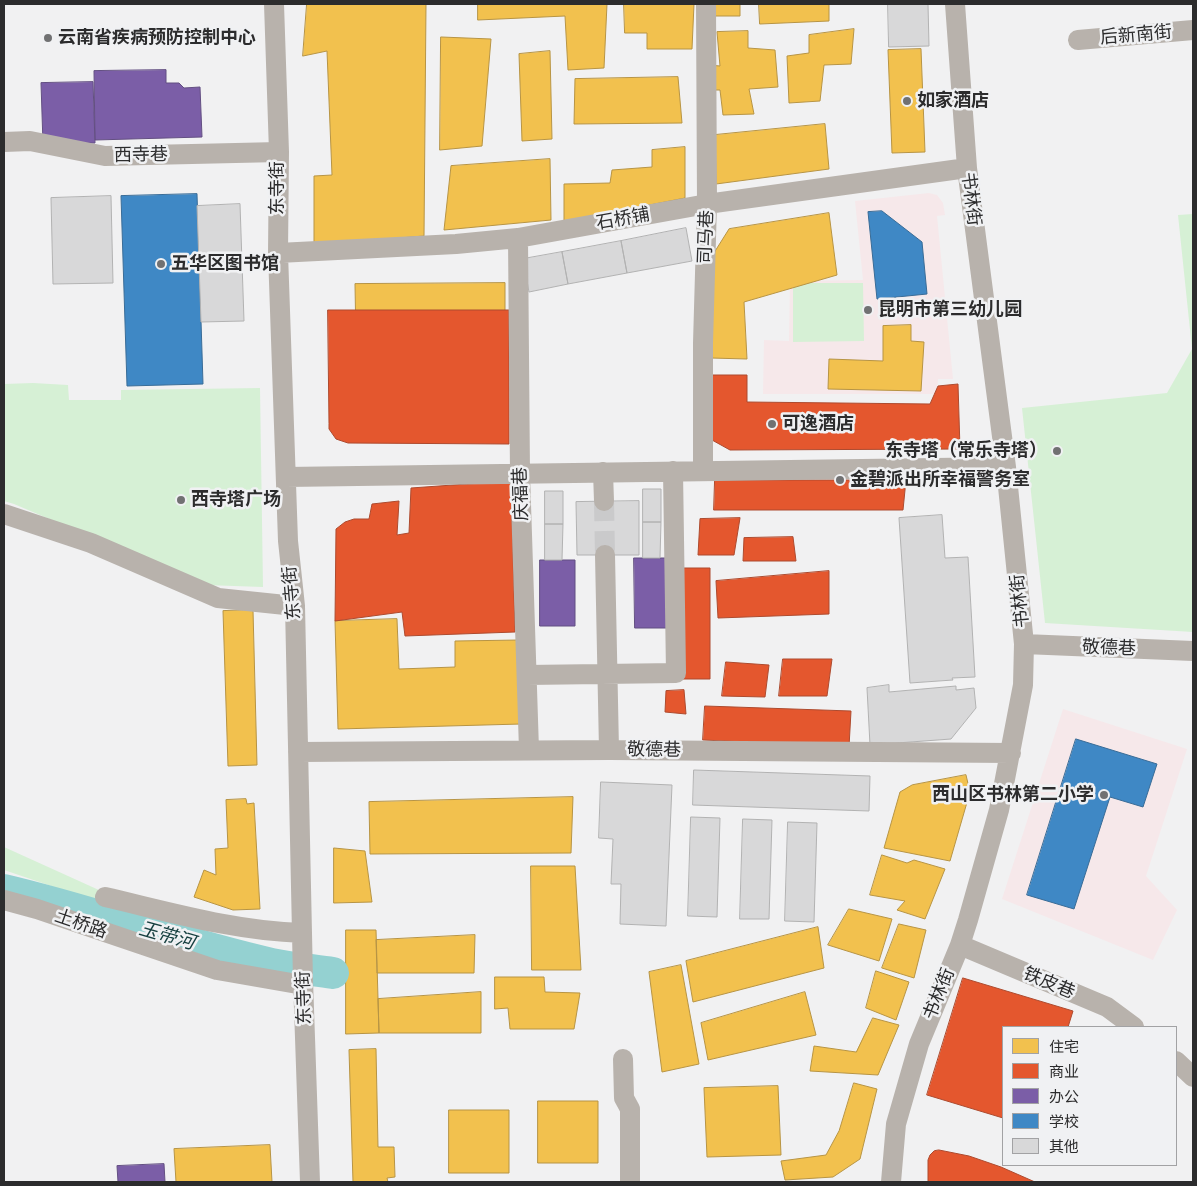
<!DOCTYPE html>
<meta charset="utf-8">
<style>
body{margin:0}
#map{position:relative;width:1197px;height:1186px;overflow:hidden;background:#f1f1f2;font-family:Raleway,"Noto Sans SC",sans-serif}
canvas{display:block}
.frame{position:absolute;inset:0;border:5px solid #2c2c2d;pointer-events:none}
.legend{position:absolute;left:1002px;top:1026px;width:175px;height:140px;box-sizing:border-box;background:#f0f1f3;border:1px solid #a2a2a4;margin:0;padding:6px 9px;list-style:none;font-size:15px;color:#2c2c2d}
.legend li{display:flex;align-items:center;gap:10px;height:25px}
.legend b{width:25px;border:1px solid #a2a2a4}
</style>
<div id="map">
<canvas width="1197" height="1186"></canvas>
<div class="frame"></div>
<ul class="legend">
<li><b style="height:14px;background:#f2c14e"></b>住宅</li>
<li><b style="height:14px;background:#e4572e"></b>商业</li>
<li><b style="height:14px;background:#7b5ea7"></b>办公</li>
<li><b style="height:14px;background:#3f88c5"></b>学校</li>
<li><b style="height:14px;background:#d8d8d9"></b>其他</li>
</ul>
</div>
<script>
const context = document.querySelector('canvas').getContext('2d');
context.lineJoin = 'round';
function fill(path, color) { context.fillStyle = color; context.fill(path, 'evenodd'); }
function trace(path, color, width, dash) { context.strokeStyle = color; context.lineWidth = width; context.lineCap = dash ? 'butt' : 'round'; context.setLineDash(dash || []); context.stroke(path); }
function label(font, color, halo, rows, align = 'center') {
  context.font = font + ' Raleway,"Noto Sans SC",sans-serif'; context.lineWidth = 5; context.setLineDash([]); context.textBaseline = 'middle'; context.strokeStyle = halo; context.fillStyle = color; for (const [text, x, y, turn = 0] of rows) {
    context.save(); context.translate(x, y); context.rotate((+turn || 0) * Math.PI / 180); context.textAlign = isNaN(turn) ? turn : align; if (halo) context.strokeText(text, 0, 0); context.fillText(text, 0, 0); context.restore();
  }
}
const education = new Path2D(`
 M929,193L937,195L943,203L945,215L937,216L953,379H938L937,394H763L764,340L789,341L790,281L863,280L855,201Z
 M1063,709L1187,749L1146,876L1177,910L1153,960L1002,899Z`);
const green = new Path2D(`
 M1193,214V632L1045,623L1022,408L1167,393L1192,349L1178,215Z
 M793,283H863L864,341L793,342Z
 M33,383L68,385L69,400H121V390L260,388L263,587L205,585L14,504L4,501V384Z
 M4,847L132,905L128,912L4,870Z`);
const homes = new Path2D(`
 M307,4H426L424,236L314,245V176L332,175L327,51L303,56Z
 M478,4H607L604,68L568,70L565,16L478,20Z
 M624,4H694L692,49H647V33H625Z
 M712,4H740V16H712Z
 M759,4H829V21L760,24Z
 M854,29L851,64L824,65L820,101L789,103L787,56L809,53V35Z
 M748,31V48L775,50L778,87L749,89L754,114L723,115L720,90H710L709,65L720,66L717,32Z
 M441,37L491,39L482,146L440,150Z
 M921,49L925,152L892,153L888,50Z
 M550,51L552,139L522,141L519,54Z
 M678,77L682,123L574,124L575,79Z
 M825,124L829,169L716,184L715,135Z
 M685,147V198L564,222V184L610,183L612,170L652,167V150Z
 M550,159L551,220L444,230L451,166Z
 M829,213L837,275L744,302L747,359L711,358L712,256L729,229Z
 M505,283V341H356L355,284Z
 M911,325V341L924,342L921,391L828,389L829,359L883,361V326Z
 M253,610L257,765L228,766L223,611Z
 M397,619L399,669L455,667V641L519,640L521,724L338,729L335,621Z
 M966,775L970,792L950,861L884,848L900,792L912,785Z
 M573,797L571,853L370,854L369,802Z
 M246,799L247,804L254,803L260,909L233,910L194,897L204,870L216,875L215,849L228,848L226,800Z
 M334,848L365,851L372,902L334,903Z
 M882,855L907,863L914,860L945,869L925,919L897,910L905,901L870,895Z
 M531,866H575L581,970H532Z
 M849,909L892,919L879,961L828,945Z
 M899,924L926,930L914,978L882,968Z
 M818,927L824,968L693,1002L686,961Z
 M346,930H376L379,1033L346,1034Z
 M475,935L474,973H377L376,940Z
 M681,965L699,1064L662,1072L649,972Z
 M876,971L909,982L896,1020L866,1008Z
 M495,977H544L545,992L580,993L574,1029H510L508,1008L495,1009Z
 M481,992V1033H379L378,999Z
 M805,992L816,1035L708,1060L701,1023Z
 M873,1018L899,1025L878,1075L810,1071L814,1046L856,1052Z
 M376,1049L378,1147H394L395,1177L387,1178L388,1182H353L349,1050Z
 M854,1083L877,1089L860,1159L833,1177L785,1180L781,1161L826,1155L839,1131Z
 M778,1086L781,1155L707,1157L704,1088Z
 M538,1101H598V1163H538Z
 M449,1110H509V1173H449Z
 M270,1145L272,1182H176L174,1149Z`);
const shops = new Path2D(`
 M328,310H509V444L348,443L336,439L329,429V424Z
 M710,375H747V402L930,404L938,386L958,384L960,449L730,450L703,435Z
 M511,478L515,632L405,636L402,612L335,621L336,529L345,522L354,519H369L372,504L399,501L397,535L409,533L411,488L481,483Z
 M715,480H906L903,510H714Z
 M740,518L734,555H698L700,519Z
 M793,537L796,561H743L744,538Z
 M681,568H710V679H681Z
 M829,571V614L718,618L716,581Z
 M783,659H832L827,696H779Z
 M726,662L769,665L765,697L722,696Z
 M684,690L686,714L665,712L666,691Z
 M705,706L851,711L849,747L703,740Z
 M963,978L1073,1011L1068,1027H1003V1118L927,1095Z
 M939,1150L969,1156L1001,1167L1035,1182H928V1160L930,1155L934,1151Z`);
const offices = new Path2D(`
 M166,70V83H179L184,88L200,87L202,137L95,140L94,71Z
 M93,82L95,143L43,144L41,83Z
 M634,558H669L670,628H635Z
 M540,560H575V626H540Z
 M164,1164L165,1182H118L117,1166Z`);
const schools = new Path2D(`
 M197,194L203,384L127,386L121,196Z
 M882,211L922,242L927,294L877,299L868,212Z
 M1076,739L1157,764L1143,807L1110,797L1074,909L1027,895Z`);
const river = new Path2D(`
 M4,890C94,911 182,944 272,964C292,968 313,970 333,973`);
const building = new Path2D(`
 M888,4H928L929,46L889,47Z
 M111,196L113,283L53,284L51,198Z
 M240,204L244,321L201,322L197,206Z
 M686,228L692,261L627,273L621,241Z
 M621,241L627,273L568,284L562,252Z
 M562,252L568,284L529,292L523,259Z
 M643,489H661V522H643Z
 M545,491H563V524H545Z
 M639,501V555H577L576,502Z
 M942,515L945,558L968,557L975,677L952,678L953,680L910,683L899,518Z
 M643,522H661L660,558H643Z
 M545,524H563L562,560H545Z
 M889,685V692L956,686V690L974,688L976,708L951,739L870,745L867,688Z
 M694,770L870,776L869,811L693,805Z
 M601,782L672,785L666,926L620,924L621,884H611L613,839L599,838Z
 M691,817L720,818L717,917L688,916Z
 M743,819L772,820L769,919H740Z
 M788,822L817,823L814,922L785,921Z`);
const minorTunnel = new Path2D(`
 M604,501L605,555`);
const minor = new Path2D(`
 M274,4L279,152L278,253L288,541L295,606L303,980L310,1182
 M1078,40L1193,30
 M4,142L30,141L105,156L279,152
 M518,238L520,473L529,750
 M278,253L456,244L518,238L707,204L967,168
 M703,470V343L707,204L706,4
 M603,472L604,501
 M286,477L1006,467
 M4,514L91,543L218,598L295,606
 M605,555L609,750
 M1024,644L1193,651
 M527,675L676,673L673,471
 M298,752L609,750L1011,753
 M105,897C170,912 235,931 302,933
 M4,900L37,909L217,970L303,985
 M960,945L1107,1007L1134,1027
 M623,1059L624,1098L630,1109V1182
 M1176,1061L1193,1077
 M891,1182L896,1124L919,1044L960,945L968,920L999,810L1023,685L1024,644L1006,467L967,168L955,4`);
const markers = [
 [48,38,5,"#717172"],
 [907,101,5,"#717172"],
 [161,264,5,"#717172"],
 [868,310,5,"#717172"],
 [772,424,5,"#717172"],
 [1057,451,5,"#717172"],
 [840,480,5,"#717172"],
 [181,500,5,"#717172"],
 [1104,795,5,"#717172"]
];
const streetNames = [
 ["后新南街",1136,35,-5],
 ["西寺巷",141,155,-1],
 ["东寺街",278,188,-90],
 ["书林街",971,199,83],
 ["石桥铺",623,219,-10],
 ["司马巷",706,237,-88],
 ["庆福巷",521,494,-92],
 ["东寺街",292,593,-95],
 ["书林街",1020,601,-96],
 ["敬德巷",1109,648,2],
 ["敬德巷",654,750,1],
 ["土桥路",81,924,19],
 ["铁皮巷",1049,983,23],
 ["书林街",939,994,-68],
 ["东寺街",304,998,-92]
];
const poiNames = [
 ["云南省疾病预防控制中心",58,38],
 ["如家酒店",917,101],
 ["五华区图书馆",171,264],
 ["昆明市第三幼儿园",878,310],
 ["可逸酒店",782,424],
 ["东寺塔（常乐寺塔）",1047,451,"right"],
 ["金碧派出所幸福警务室",850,480],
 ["西寺塔广场",191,500],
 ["西山区书林第二小学",1094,795,"right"]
];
const waterNames = [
 ["玉带河",167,936,16]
];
fill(education, '#f6e8ea');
fill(green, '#d6f0d5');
fill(homes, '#f2c14e');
trace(homes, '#b79444', 1);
fill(shops, '#e4572e');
trace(shops, '#ad4a2e', 1);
fill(offices, '#7b5ea7');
trace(offices, '#634f82', 1);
fill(schools, '#3f88c5');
trace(schools, '#396c97', 1);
trace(river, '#94d1d1', 32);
fill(building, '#d8d8d9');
trace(building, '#b2b2b2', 1);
trace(minorTunnel, '#cacacb', 20, [20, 10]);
trace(minor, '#b8b2ac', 20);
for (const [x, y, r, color] of markers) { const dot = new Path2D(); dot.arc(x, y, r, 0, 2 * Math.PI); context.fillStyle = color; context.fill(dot); trace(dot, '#f0f1f3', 2); }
label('18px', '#2c2c2d', '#f0f1f3', streetNames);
label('bold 18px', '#2c2c2d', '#f0f1f3', poiNames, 'left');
label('italic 19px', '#153f3f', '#f0f1f3', waterNames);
</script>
